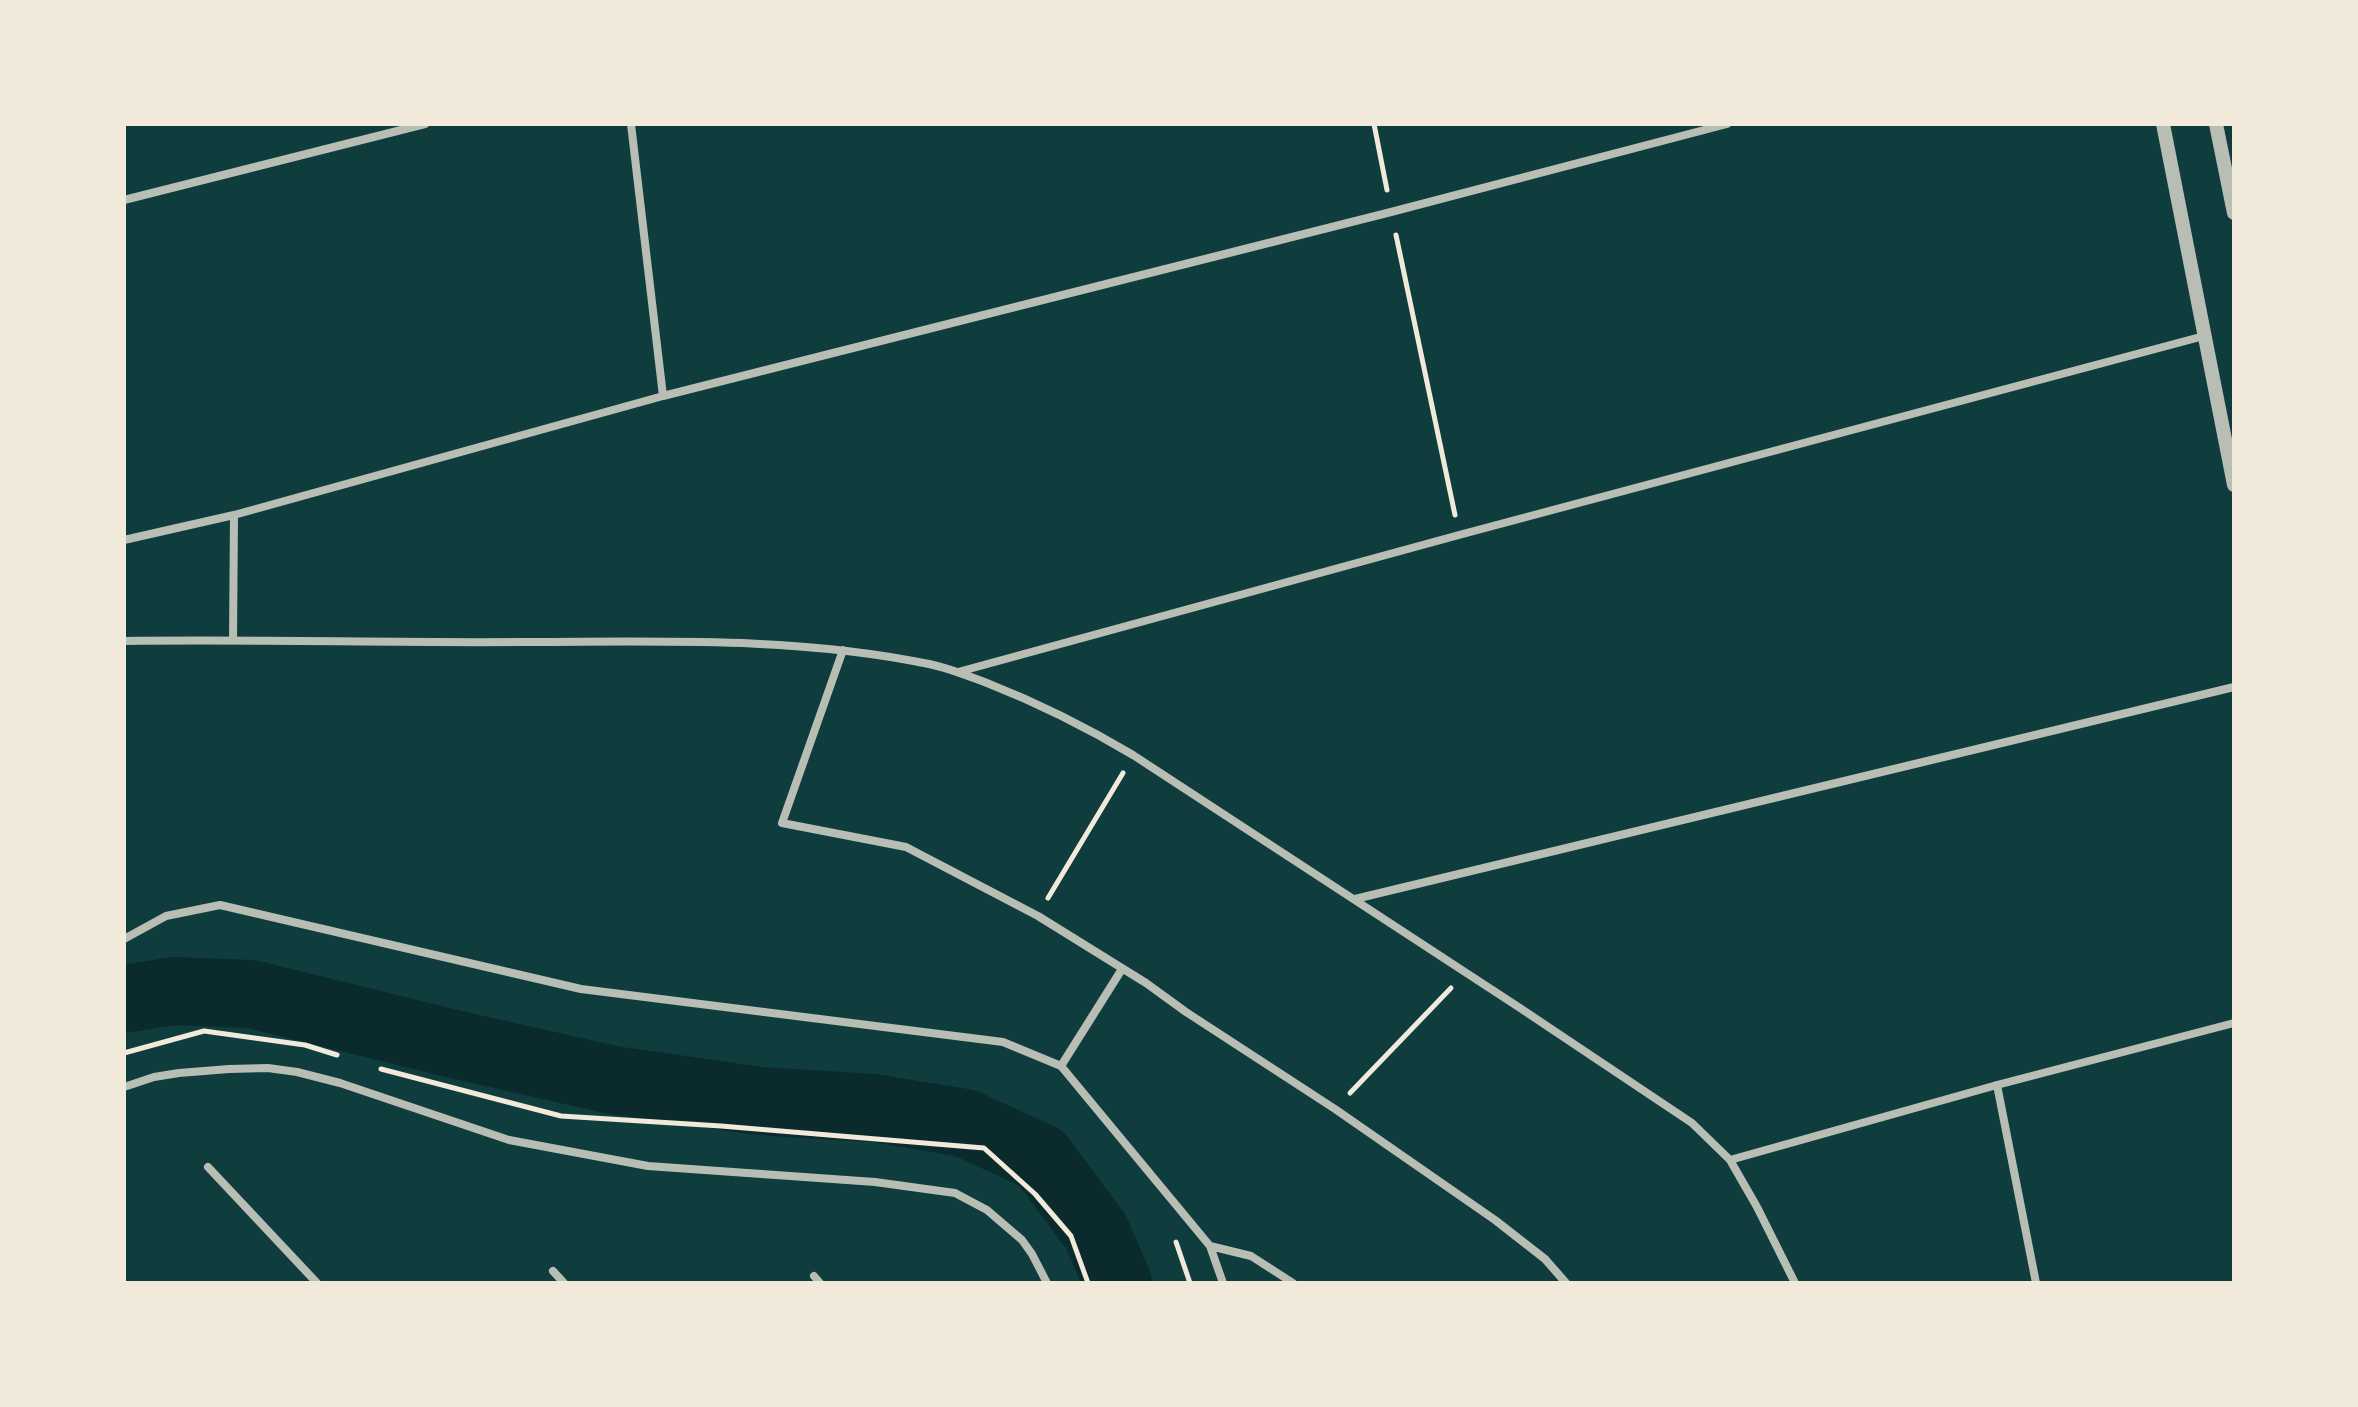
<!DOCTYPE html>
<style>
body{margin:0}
#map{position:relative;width:2358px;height:1407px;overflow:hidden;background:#0f3d3e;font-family:"Source Serif 4",serif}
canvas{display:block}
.frame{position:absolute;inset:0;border:126px solid #f1e9da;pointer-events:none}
</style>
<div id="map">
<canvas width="2358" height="1407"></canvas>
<div class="frame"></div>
</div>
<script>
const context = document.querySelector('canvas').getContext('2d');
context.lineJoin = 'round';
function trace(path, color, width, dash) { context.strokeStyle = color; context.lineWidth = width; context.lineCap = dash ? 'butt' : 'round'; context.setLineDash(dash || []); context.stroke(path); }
const river = new Path2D(`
 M124,999L174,991L251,994L458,1045L613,1080L759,1101L874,1108L965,1123L1041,1158L1096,1232L1118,1283`);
const path = new Path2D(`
 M1374,124L1387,190
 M1396,235L1455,515
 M1048,898L1123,773
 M124,1053L204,1031L305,1045L337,1055
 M381,1069L561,1116L721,1126L984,1148L1035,1194L1071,1236L1088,1283
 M1350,1093L1451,988
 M1176,1242L1190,1283`);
const minor = new Path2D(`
 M631,124L663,396
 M124,200L425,124
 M124,540L234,515L663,396L1391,212L1727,124
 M233,640L234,515
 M124,641C255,639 387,643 518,642C655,642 794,636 929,664C949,668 968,676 987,683C1038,703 1086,727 1133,755L1520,1008L1692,1123L1730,1160L1757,1207L1795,1283
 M843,650L782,823L906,847L1038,916L1146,983L1186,1012L1335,1109L1495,1220L1545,1259L1566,1283
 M958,672L1459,535L2204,336
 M1355,899L2234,687
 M124,939L166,916L220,905L581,989L1003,1042L1061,1066L1210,1246
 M1061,1066L1122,969
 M1997,1085L2036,1283
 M124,1087L154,1077L179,1073L229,1069L268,1068L297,1072L340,1083L509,1140L648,1166L875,1182L955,1193L987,1210L1022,1240L1032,1254L1047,1283
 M1730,1160L1997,1085L2234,1023
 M208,1167L317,1283
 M553,1271L564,1283
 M814,1276L820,1283
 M1223,1283L1210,1246L1251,1256L1293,1283`);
const tertiary = new Path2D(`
 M2163,124L2234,485
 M2216,124L2234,213`);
trace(river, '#0a2a2b', 68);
trace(path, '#f1e9da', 5);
trace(minor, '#b8beb3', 8);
trace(tertiary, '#b8beb3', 14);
</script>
